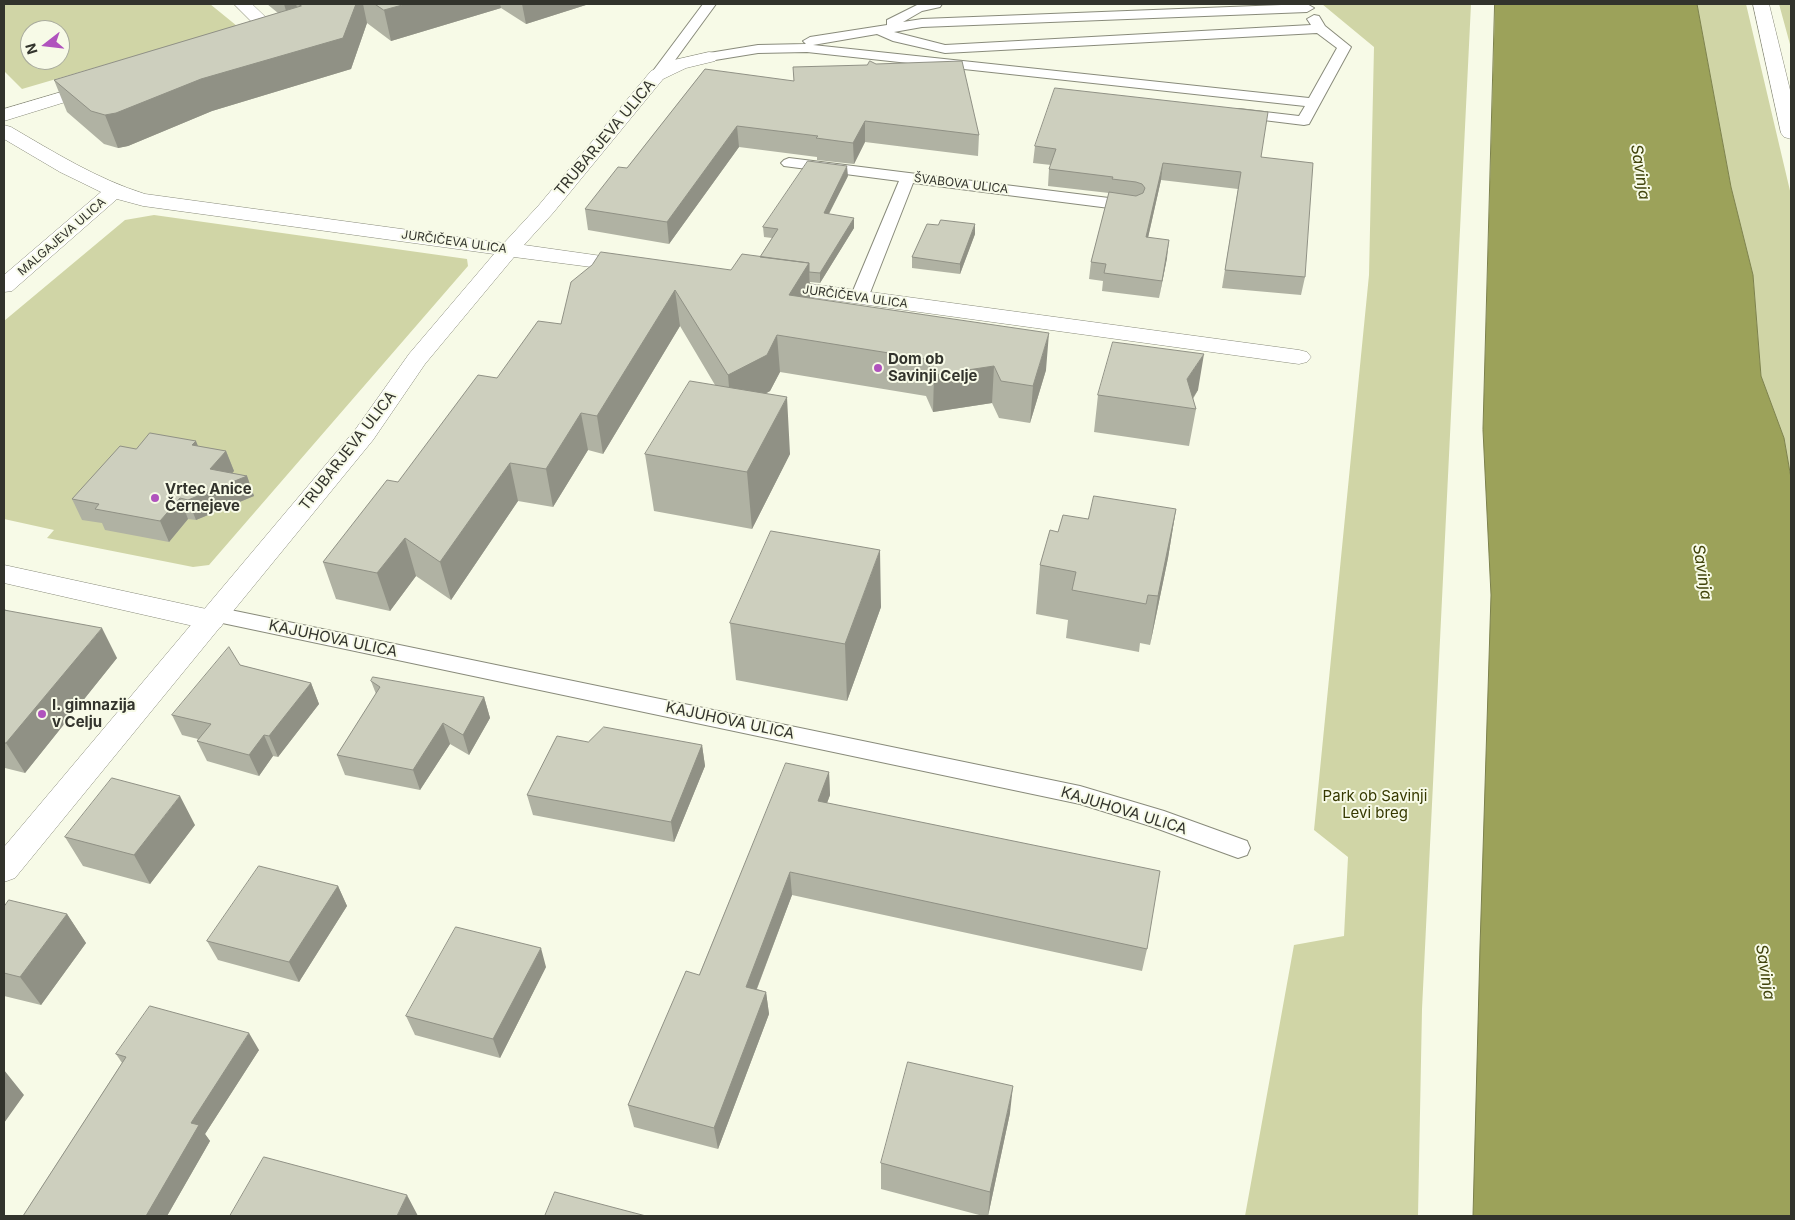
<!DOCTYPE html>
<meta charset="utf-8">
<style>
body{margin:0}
#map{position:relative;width:1795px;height:1220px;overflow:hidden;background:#f7fae7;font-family:Inter,sans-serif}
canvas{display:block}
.frame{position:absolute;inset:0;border:5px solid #32332c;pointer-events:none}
.north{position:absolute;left:20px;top:20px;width:50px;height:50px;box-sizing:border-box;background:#f7fae7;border:1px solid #a8aa9c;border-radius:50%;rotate:254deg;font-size:14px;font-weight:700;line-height:20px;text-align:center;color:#32332c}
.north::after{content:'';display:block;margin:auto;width:18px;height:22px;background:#b053bd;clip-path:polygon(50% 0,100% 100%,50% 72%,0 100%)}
</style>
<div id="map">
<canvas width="1795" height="1220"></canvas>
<div class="frame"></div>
<div class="north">N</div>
</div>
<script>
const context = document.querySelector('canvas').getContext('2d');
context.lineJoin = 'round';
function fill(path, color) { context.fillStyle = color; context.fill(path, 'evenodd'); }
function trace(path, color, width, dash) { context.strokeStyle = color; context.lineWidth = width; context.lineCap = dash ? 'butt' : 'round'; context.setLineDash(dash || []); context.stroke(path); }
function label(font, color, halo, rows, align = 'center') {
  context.font = font + ' Inter,sans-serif'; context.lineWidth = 4; context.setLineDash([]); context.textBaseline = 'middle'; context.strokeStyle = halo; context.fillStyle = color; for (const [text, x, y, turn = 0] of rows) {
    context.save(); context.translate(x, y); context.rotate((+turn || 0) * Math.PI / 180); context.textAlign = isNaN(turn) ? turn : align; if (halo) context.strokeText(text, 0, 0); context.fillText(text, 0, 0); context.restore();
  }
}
const green = new Path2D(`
 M4,4H210L237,26L22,89L4,71ZM30,30H60V60H30Z
 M1322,4H1471L1422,1009L1418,1216H1245L1294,945L1344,936L1348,857L1314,830L1369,275L1374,47Z
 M1697,4H1746L1791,195V478L1784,438L1761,376L1753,275L1731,187Z
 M1779,4H1791V48Z
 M154,215L467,259L468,266L209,565L193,567L47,538L54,530L4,519V321L125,220Z`);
const water = new Path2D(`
 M1495,4H1697L1731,187L1753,275L1761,376L1784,438L1791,478V1216H1473L1480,947L1491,595L1483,430Z`);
const service = new Path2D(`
 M703,4H716L662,78H652L650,75Z
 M919,4H942L940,7L922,11L903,22L922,19L1307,4L1314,8L1307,12L922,27L894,32L945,45L1311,25L1307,19L1314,15L1319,16L1325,26L1351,47L1309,124L1304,125L1239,117L1234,116L1232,113L1234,110L1239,109L1299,116L1305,106L807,52L758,53L709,61L702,57L709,53L758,45L806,44L803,41L810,37L887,25V20ZM1317,33L1337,48L1309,98L813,45L877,34L893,41L945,53Z
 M789,158L1133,201L1139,203L1141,206L1139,209L1133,211L913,183L868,298L865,302H853L850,298L899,181L784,166L781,163L784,160Z
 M216,607L1080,786L1164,811L1247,841L1250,848L1247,855L1238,858L1150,826L1080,804L208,620L205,615L208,610Z`);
const pedestrian = new Path2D(`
 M4,565L211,610L221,613L225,620L221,627L211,630L4,583Z`);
const minor = new Path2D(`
 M234,4H252L281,32L278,36L272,37L266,36Z
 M709,52L715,53L718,57L715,61L686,68L663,79L553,213L524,245L630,260L638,261L641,266L638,271L630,272L514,257L425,364L373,440L15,878L4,882V847L355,430L409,354L494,254L143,206L117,199L12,291L4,292V275L101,192L60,172L4,139V125L11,127C54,152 97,179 145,194L504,243L539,205L651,71L674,60Z
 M95,82L101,83L104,87L101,91L4,121V109Z
 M774,279L1299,350L1307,352L1311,357L1307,362L1299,364L766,291L763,286L766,281Z`);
const tertiary = new Path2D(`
 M1753,4H1769L1791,94V139L1784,137L1781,133Z`);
const wall = new Path2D(`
 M267,4H589L526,24L501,8L391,41L367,23L351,69L212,111L128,146L118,148L104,144L67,112L54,80L278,13Z
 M705,69L979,135L978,156L865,142L854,164L817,160V157L739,147L669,244L588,230L585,209L627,168Z
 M1035,146L1261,157L1305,277L1301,295L1222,288L1238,189L1161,180L1148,238L1167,258L1159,298L1102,291L1103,281L1089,279L1091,262L1109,193L1048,186L1049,169L1051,165L1033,163Z
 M848,176L829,214L854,228L820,283L810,282V299L1046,370L1030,423L999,418L992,403L933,412L926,396L780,372L770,391L765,394L790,454L752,529L654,511L645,454L715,385L680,326L603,454L588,450L553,507L518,501L451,600L416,576L390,611L336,599L323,562L398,482L497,378L561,324L731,270L760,257L772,238L764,237L763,227Z
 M938,225L975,234L960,274L912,268V257Z
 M1198,390L1193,399L1196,409L1189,446L1094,432L1098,395Z
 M198,446L226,451L234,471L232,473L247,476L254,496L196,520L188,519L169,542L105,530L102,523L82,520L72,499L136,449Z
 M1176,509L1168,558L1150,645L1140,643L1139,652L1066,638L1068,620L1036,614L1040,565L1058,532L1088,519Z
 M881,607L847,701L736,680L730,623Z
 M4,609L117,658L25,773L5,768L4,769Z
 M240,665L311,683L319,704L278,757L273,756L259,776L207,761L197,741L198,739L182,735L172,715Z
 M371,681L484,697L490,718L469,755L450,744L420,790L345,775L337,755L376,694Z
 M588,742L702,745L705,766L674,842L533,815L527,795Z
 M829,772L830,795L827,803L1147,949L1142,971L792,895L757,989L766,992L769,1014L718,1149L634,1127L628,1105L699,975Z
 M195,825L150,884L83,866L65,837Z
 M338,886L347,906L299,982L218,960L207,941Z
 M4,907L67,914L86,943L41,1005L4,996Z
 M546,967L500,1058L415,1035L406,1016Z
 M259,1050L205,1134L210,1141L167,1216H23L122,1063L116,1054Z
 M1010,1113L988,1216H983L881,1189V1163Z`);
const shadedWall = new Path2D(`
 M284,4H296L300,18L289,21Z
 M356,4H363L367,23L351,69L212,111L128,146L118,148L105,115Z
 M406,4H500L501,8L391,41L384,10Z
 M522,4H589L526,24Z
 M865,121V142L854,164L853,143Z
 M737,126L739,147L669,244L667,222Z
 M1163,163L1161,180L1144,255L1146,237Z
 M847,166L848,176L824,223V213Z
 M854,218V228L820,283V273Z
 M975,224V234L960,274V264Z
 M1169,240L1167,258L1159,298L1162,281Z
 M809,263L810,299L789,295Z
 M675,290L680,326L603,454L597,416Z
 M1049,333L1046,370L1030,423L1033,386Z
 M777,335L780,372L770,391L731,412L728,375Z
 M1204,354L1198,390L1186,408L1187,379Z
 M994,366L992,403L933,412L934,375Z
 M787,397L790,454L752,529L747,472Z
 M581,413L588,450L553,507L546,469Z
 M196,441L204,461L192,445Z
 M226,451L234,471L221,486L247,476L254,496L196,520L188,500L210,469Z
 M510,463L518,501L451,600L440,562Z
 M180,498L188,519L169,542L160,521Z
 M1176,509L1168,558L1150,645L1158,596Z
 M405,538L416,576L390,611L377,573Z
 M880,550L881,607L847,701L845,644Z
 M102,628L117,658L25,773L6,743Z
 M311,683L319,704L278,757L269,736Z
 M484,697L490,718L469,755L463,735Z
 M443,723L450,744L420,790L413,770Z
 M264,735L273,756L259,776L249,755Z
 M702,745L705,766L674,842L671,822Z
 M829,772L830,795L819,824L818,801Z
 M180,796L195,825L150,884L134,855Z
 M790,872L792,895L749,1009L746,987Z
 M338,886L347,906L299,982L289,962Z
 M67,914L86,943L41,1005L20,977Z
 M541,948L546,967L500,1058L493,1039Z
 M766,992L769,1014L718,1149L714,1128Z
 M249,1033L259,1050L205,1134L210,1141L167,1216H146L191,1123Z
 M4,1070L24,1095L4,1123Z
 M1013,1086L1010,1113L988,1216L990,1192Z
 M407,1195L418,1216H397Z`);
const building = new Path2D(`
 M298,4H356L343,38L201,79L116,113L105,115L91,111L54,80L301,6Z
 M375,4H406L384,10Z
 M870,61L876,64L962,61L979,135L865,121L853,143L816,138L818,136L737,126L667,222L585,209L618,167L627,168L705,69L794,81L793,67L867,65Z
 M1055,88L1268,112L1261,157L1313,163L1305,277L1225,270L1241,172L1163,163L1146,237L1169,240L1162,281L1104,273L1106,264L1091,262L1109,192L1136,196L1143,193L1145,188L1142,184L1136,182L1112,179L1113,177L1049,169L1056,149L1035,146Z
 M808,161L847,166L824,213L854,218L820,273L809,272V263L760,257L778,229L763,227Z
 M941,220L975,224L960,264L912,257L927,224L938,225Z
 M601,252L731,270L742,254L809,263L789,295L1049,333L1033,386L1001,381L994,366L934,375L926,359L777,335L767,355L728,375L675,290L597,416L581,413L546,469L510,463L440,562L405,538L377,573L323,562L387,480L398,482L478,375L497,378L538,321L561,324L571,282L592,265Z
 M1113,342L1204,354L1187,379L1196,409L1098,395Z
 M690,381L787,397L747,472L645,454Z
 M150,433L196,441L192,445L226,451L210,469L247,476L188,500L180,498L160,521L95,509L99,504L72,499L120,446L136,449Z
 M1094,496L1176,509L1158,596L1148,595L1146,604L1072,590L1076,572L1040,565L1050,530L1058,532L1063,515L1088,519Z
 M771,531L880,550L845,644L730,623Z
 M4,610L102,628L6,743H4Z
 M229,647L240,665L311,683L269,736L264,735L249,755L197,741L211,724L172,715Z
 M373,677L484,697L463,735L443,723L413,770L337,755L380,687L371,681Z
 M604,727L702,745L671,822L527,795L557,736L588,742Z
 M786,763L829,772L818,801L1160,871L1147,949L790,872L746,987L766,992L714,1128L628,1105L686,971L699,975Z
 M112,778L180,796L134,855L65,837Z
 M259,866L338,886L289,962L207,941Z
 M9,900L67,914L20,977L4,973V907Z
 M456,927L541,948L493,1039L406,1016Z
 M150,1006L249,1033L191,1123L199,1125L146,1216H23L126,1057L116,1054Z
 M908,1062L1013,1086L990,1192L881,1163Z
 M264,1157L407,1195L397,1216H230Z
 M555,1192L646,1216H545Z`);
const markers = [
 [878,368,5,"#b053bd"],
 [155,498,5,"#b053bd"],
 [42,714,5,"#b053bd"]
];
const farStreetnames = [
 ["ŠVABOVA ULICA",961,184,7],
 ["MALGAJEVA ULICA",62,237,-41],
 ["JURČIČEVA ULICA",454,242,8],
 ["JURČIČEVA ULICA",855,297,8]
];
const streetNames = [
 ["TRUBARJEVA ULICA",605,138,-50],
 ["TRUBARJEVA ULICA",348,451,-52],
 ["KAJUHOVA ULICA",333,639,12],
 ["KAJUHOVA ULICA",730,721,12],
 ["KAJUHOVA ULICA",1124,811,17]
];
const poiNames = [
 ["Dom ob",888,359],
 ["Savinji Celje",888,376],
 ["Vrtec Anice",165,489],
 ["Černejeve",165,506],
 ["I. gimnazija",52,705],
 ["v Celju",52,722]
];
const parkNames = [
 ["Park ob Savinji",1375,796],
 ["Levi breg",1375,813]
];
const waterNames = [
 ["Savinja",1640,172,81],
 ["Savinja",1702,572,81],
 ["Savinja",1765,972,81]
];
fill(green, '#d0d5a6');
fill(water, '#9ca25a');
trace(water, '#7c814c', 1);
trace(service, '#898b7b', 2);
trace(pedestrian, '#898b7b', 1);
trace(minor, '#898b7b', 1);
trace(tertiary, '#898b7b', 1);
fill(service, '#fff');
fill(pedestrian, '#fff');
fill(minor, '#fff');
fill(tertiary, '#fff');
fill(wall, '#b0b2a3');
fill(shadedWall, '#909185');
fill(building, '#cdcfbe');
trace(building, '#909185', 1);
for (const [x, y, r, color] of markers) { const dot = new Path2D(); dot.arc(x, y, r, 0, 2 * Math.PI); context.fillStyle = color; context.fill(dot); trace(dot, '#f7fae7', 2); }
label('12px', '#32332c', '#f7fae7', farStreetnames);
label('15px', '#32332c', '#f7fae7', streetNames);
label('bold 15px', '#32332c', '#f7fae7', poiNames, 'left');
label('15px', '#363900', '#f7fae7', parkNames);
label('italic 16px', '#41440c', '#f7fae7', waterNames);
</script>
